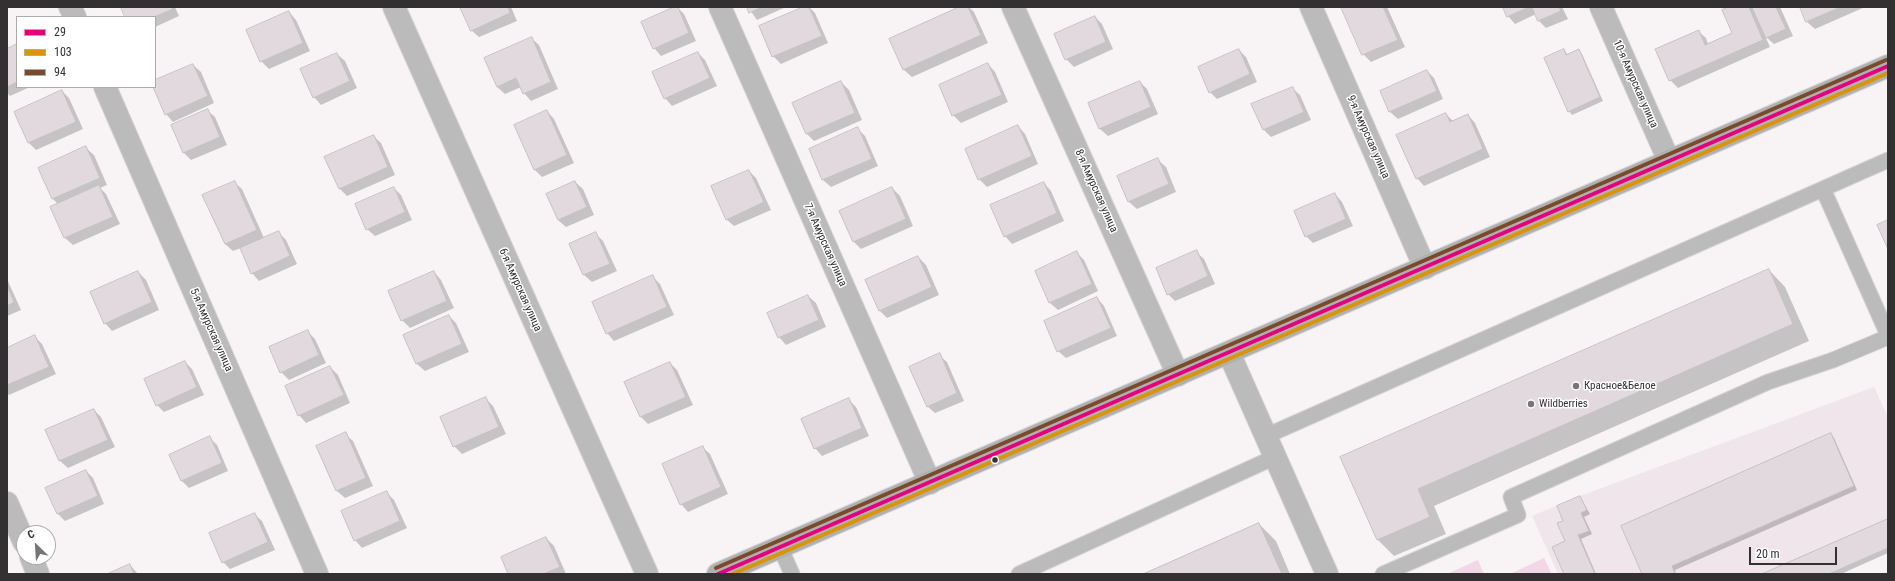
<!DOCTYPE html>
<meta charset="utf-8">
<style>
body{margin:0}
#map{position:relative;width:1895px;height:581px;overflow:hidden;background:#f8f4f6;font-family:"Roboto Condensed",sans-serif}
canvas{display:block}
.frame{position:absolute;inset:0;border:8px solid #333031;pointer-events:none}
.legend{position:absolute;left:16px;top:16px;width:140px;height:72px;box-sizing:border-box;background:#fff;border:1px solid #adacad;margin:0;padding:5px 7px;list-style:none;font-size:12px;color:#333031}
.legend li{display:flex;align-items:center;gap:8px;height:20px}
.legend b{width:20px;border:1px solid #adacad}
.north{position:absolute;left:16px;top:525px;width:40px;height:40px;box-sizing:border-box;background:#fff;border:1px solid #adacad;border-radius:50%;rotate:335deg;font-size:11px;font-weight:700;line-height:16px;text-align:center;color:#333031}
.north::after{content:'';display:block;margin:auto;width:14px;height:18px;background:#787576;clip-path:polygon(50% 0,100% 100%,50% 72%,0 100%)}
.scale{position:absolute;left:1749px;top:547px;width:88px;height:18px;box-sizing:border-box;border:2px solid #333031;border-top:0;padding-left:5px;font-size:12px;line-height:14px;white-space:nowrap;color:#333031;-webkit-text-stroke:3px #fff;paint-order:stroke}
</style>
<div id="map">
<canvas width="1895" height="581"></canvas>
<div class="frame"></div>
<ul class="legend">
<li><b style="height:5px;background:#e5007d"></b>29</li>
<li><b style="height:5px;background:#da9407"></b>103</li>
<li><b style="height:5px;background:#7a4b2a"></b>94</li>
</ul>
<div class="north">С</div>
<div class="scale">20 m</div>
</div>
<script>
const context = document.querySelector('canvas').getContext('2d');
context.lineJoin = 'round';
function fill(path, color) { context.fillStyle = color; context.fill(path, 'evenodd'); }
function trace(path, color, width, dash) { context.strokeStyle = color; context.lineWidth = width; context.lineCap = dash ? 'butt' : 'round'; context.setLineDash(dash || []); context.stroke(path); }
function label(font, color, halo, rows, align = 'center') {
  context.font = font + ' "Roboto Condensed",sans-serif'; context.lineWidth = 3; context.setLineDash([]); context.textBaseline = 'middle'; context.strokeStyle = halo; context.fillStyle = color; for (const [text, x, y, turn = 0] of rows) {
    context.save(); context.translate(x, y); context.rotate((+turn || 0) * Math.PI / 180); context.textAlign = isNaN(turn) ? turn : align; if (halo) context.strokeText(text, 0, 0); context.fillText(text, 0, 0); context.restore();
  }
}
const built = new Path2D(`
 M1874,387L1888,417V548L1830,574H1558L1532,516L1580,496Z`);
const green = new Path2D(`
 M1544,558L1552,574H1510Z
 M1478,560L1484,574H1447Z`);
const shadow = new Path2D(`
 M122,7H175L179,16L155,27V17H126Z
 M461,7H511L517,21L479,37L471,30Z
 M677,7L684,14L696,41L661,56L654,48Z
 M748,7H786L757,20Z
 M805,7H809L815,13L828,43L781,64L773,56Z
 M962,7H969L974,12L988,43L912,77L904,70L890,39Z
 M1342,7H1387L1405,47L1371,62L1363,54Z
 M1504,7H1562L1568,19L1546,28L1539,21L1536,14L1515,24L1508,16Z
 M1732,7H1752L1754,9L1753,7H1780L1793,36L1774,44L1765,36L1770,47L1678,88L1670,80L1698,31L1706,38L1708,44L1733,33Z
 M1801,7H1865L1815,29L1807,22Z
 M289,12L296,20L310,51L269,69L261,61L248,30Z
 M1095,17L1102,24L1113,49L1074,67L1066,59Z
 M531,38L539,45L558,89L531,101L524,93L521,87L505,94L497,87Z
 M17,45V87H30L10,96L7,93V50Z
 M1239,50L1246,57L1257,82L1217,99L1210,92Z
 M1564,50L1568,55L1578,51L1582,54L1603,101L1572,115L1569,111Z
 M698,53L705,60L717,86L672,106L665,98Z
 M337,54L345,61L357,88L321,105L314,97Z
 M988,64L995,72L1008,102L961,123L953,115Z
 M193,65L201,72L214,103L173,122L166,114L154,87L155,82Z
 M1427,71L1434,78L1443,99L1398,119L1390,112L1381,91Z
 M841,82L849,90L862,120L814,141L806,133Z
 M1140,82L1147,89L1158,114L1108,136L1100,129L1090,104Z
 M1292,88L1300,95L1311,120L1271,137L1264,130Z
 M62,91L69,98L83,129L36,150L28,142Z
 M207,110L215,117L227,145L191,160L184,153L172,126Z
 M547,111L554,119L574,163L542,177L535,170L515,126Z
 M1446,114L1454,122L1468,115L1475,123L1490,157L1424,186L1417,178Z
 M1018,126L1025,134L1038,164L987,187L979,179L966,149Z
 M858,129L865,136L878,166L831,187L823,180L810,150Z
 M373,136L381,143L395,175L347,196L339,188Z
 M86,148L94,155L107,185L100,188L106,194L120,224L73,245L65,238L52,207L59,205L53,199L39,168Z
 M1158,160L1166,167L1176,192L1137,209L1129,202L1118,177Z
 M749,171L756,178L771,210L734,226L726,219Z
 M234,182L242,189L264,238L278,232L286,240L297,264L259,281L252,273L241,248L233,251L225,244Z
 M575,182L583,189L594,215L566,227L558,220L547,194Z
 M1044,183L1051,191L1064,221L1012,244L1005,236Z
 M394,188L401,195L412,220L375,236L367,229Z
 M892,188L900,196L913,226L861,249L853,241Z
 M1335,194L1342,202L1353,226L1313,243L1306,236Z
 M596,234L603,241L617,271L592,282L584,275L571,245Z
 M1196,252L1204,259L1215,284L1175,301L1168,294Z
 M1077,253L1084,260L1098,291L1058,310L1050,303L1036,272Z
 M918,257L926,265L939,295L887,318L879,310Z
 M1769,270L1785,287L1809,341L1434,506L1446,534L1394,556L1378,540L1342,457Z
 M138,272L146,280L159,310L112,331L105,323Z
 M434,272L441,280L454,308L410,328L402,320Z
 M652,276L660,284L674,315L614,341L607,333Z
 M7,279L21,310L7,316Z
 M808,296L816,303L826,327L786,345L779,337Z
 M1097,298L1104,306L1117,336L1066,358L1058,351Z
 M449,316L456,323L469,352L425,371L417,364L404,335Z
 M308,332L315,339L326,363L289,380L281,372Z
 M35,337L42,344L56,374L9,395L7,393V349Z
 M939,355L947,362L964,401L935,413L927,406Z
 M185,362L192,369L204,395L164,412L157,405Z
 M670,363L677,370L693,405L648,424L641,417L625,383Z
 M330,367L338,375L350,403L306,423L299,415Z
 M485,398L493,406L506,434L462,454L454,446L442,418Z
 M848,399L856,407L869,436L822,456L815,448Z
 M94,410L101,417L115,447L68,468L60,461L47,431Z
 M345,434L353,441L373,486L345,498L337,491L317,446Z
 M1831,434L1834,438L1857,490L1675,570L1676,574H1643Z
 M209,437L217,445L228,471L189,488L182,481Z
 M702,447L710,454L728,494L688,512L681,504Z
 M86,471L93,478L104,504L65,521L58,514L46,488Z
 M386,492L394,500L407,528L362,548L355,540Z
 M1580,497L1590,514L1584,517L1592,534L1581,539L1596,574H1565L1567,541L1565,521Z
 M254,514L262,521L275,550L230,569L223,562Z
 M1888,520V553L1841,574H1764Z
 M1259,524L1276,541L1290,574H1146Z
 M546,538L554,546L566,574H509Z
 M130,565L138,574H109Z`);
const building = new Path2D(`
 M121,7H172L173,9L154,17H125Z
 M460,7H508L510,13L471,31Z
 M674,7H678L689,33L653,49L641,22Z
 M747,7H762L749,13Z
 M803,7H809L822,36L772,57L759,26Z
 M959,7H968L981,35L903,70L889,39Z
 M1341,7H1383L1398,40L1362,55Z
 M1503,7H1529L1507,17Z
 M1532,7H1559L1561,11L1538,21Z
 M1729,7H1749L1763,40L1669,81L1655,49L1699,30L1705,45L1732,33L1722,10Z
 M1752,7H1776L1786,29L1766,38Z
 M1800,7H1841L1806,22Z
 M289,11L303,43L260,62L246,30Z
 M1095,16L1106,42L1065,60L1054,34Z
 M532,37L551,82L523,94L516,78L497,87L484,58Z
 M17,44V82L7,87V49Z
 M1239,49L1250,74L1209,93L1198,67Z
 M1564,49L1566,55L1579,49L1600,97L1568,112L1544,58Z
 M698,52L710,78L664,99L652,72Z
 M337,53L350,81L313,98L300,69Z
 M988,63L1002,95L952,116L939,85Z
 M193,64L208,96L165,115L153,87H155V80Z
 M1427,70L1437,91L1389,112L1380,91Z
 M841,81L855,113L806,134L792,103Z
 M1140,81L1151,107L1099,129L1088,103Z
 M1293,87L1304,112L1263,130L1251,104Z
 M62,90L76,122L28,143L14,112Z
 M208,109L220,137L183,153L171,125Z
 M547,110L567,155L534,170L514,125Z
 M1446,113L1450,122L1468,114L1483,149L1416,179L1396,135Z
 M1018,125L1032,156L978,180L965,149Z
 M858,127L872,159L822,180L809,149Z
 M374,135L388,167L339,189L324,157Z
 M86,146L100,178L52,199L38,168Z
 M1158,158L1169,184L1128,202L1117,176Z
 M749,170L764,202L726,220L711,186Z
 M235,181L257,230L225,244L202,195Z
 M575,181L587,207L558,220L546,194Z
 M1044,182L1057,213L1004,237L990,205Z
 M99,185L113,217L64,238L50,207Z
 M394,187L405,212L366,230L355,204Z
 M892,187L906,219L853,242L839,211Z
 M1335,193L1346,219L1305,237L1294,211Z
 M1888,220V249L1877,225Z
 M279,231L290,256L251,274L240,248Z
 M596,232L610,264L583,275L569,244Z
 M1197,250L1208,276L1167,295L1156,268Z
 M1077,251L1092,284L1049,303L1035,271Z
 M918,256L932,287L879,311L865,280Z
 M1769,269L1793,324L1418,489L1430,517L1377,540L1340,457Z
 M138,271L152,302L104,324L90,292Z
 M434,271L447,301L401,321L388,291Z
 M653,275L667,307L606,334L592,302Z
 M7,286L14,302L7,306Z
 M808,295L819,320L778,338L767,313Z
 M1097,297L1111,328L1057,352L1044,321Z
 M449,315L462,344L416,364L403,335Z
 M308,330L319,355L280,373L269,347Z
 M35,335L49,367L7,385V348Z
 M940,353L957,393L927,407L909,367Z
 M185,361L197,387L156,406L144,379Z
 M670,362L686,397L640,417L624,382Z
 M330,366L344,395L298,416L285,386Z
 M486,397L499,427L453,447L440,417Z
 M849,398L862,428L814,449L801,419Z
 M94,409L108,440L59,461L45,430Z
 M346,432L366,478L336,491L316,446Z
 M1831,433L1854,486L1672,566L1675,574H1642L1621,526Z
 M210,436L222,463L181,481L169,455Z
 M703,446L721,487L680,505L662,464Z
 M86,470L98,496L57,514L45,488Z
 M387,491L400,521L354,541L341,511Z
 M1580,496L1587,510L1581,513L1589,531L1578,535L1595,574H1564L1552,547L1565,541L1557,523L1563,521L1557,506Z
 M255,513L268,542L222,563L209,533Z
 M1888,519V548L1829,574H1762Z
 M1259,523L1282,574H1143L1213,543Z
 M546,537L560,567L543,574H508L501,557Z
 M130,564L134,574H107Z`);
const service = new Path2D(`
 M1823,189L1888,335
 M1266,436L1888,160
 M780,547L792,574
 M1019,574L1275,457
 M1383,574L1518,515L1511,497L1768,382L1833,360L1888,337`);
const minor = new Path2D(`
 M70,7L75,17
 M394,7L647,574
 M720,7L930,483
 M1013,7L1178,375
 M1311,7L1425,268
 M1601,7L1669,161
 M105,87L317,574
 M1229,353L1327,574
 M7,503L24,542
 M31,557L38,574`);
const secondary = new Path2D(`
 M718,574L1888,66`);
const bus1 = new Path2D(`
 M718,574L1888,66`);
const bus2 = new Path2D(`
 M733,574L1888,73`);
const bus3 = new Path2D(`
 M716,568L1886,60`);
const markers = [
 [1576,386,4,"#787576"],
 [1531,404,4,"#787576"],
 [995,460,3.5,"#333031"]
];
const streetNames = [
 ["10-я Амурская улица",1635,84,66],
 ["9-я Амурская улица",1368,137,66],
 ["8-я Амурская улица",1096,191,66],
 ["7-я Амурская улица",825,245,66],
 ["6-я Амурская улица",520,290,66],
 ["5-я Амурская улица",211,330,66]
];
const poiNames = [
 ["Красное&Белое",1584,386],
 ["Wildberries",1539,404]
];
fill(built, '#efe5ea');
fill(green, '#f2d7e6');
fill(shadow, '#0003');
fill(building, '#e2d9de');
trace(building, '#c5c1c3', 1);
trace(service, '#d4d2d3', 17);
trace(minor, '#d4d2d3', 24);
trace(secondary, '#d4d2d3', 24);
trace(service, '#bcbbbc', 15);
trace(minor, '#bcbbbc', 22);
trace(secondary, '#b1b0b1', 22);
trace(bus1, '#e5007d', 4);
trace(bus2, '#da9407', 4);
trace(bus3, '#7a4b2a', 4);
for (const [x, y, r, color] of markers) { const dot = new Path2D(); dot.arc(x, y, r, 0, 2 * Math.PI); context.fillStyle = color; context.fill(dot); trace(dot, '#fff', 1.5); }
label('11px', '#333031', '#fff', streetNames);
label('11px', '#333031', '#fff', poiNames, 'left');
</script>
